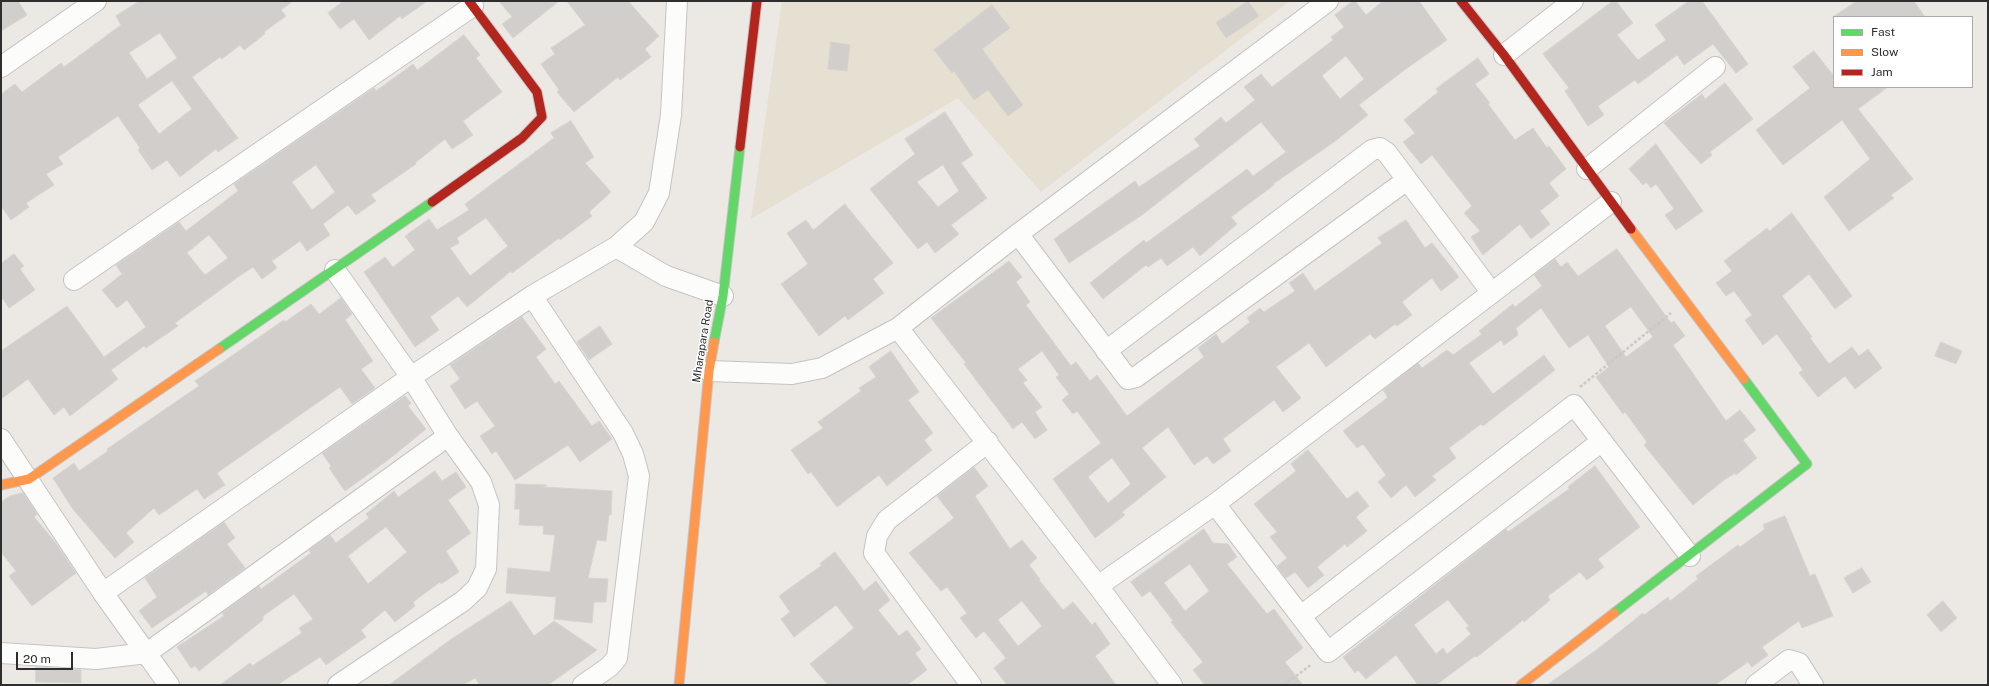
<!DOCTYPE html>
<style>
body{margin:0}
#map{position:relative;width:1989px;height:686px;overflow:hidden;background:#ece8e4;font-family:"Public Sans",sans-serif}
canvas{display:block}
.frame{position:absolute;inset:0;border:2px solid #2e2e2e;pointer-events:none}
.legend{position:absolute;left:1833px;top:16px;width:140px;height:72px;box-sizing:border-box;background:#fff;border:1px solid #ababab;margin:0;padding:5px 7px;list-style:none;font-size:12px;color:#2e2e2e}
.legend li{display:flex;align-items:center;gap:8px;height:20px}
.legend b{width:20px;border:1px solid #ababab}
.scale{position:absolute;left:16px;top:652px;width:57px;height:18px;box-sizing:border-box;border:2px solid #2e2e2e;border-top:0;padding-left:5px;font-size:12px;line-height:14px;white-space:nowrap;color:#2e2e2e;-webkit-text-stroke:3px #fff;paint-order:stroke}
</style>
<div id="map">
<canvas width="1989" height="686"></canvas>
<div class="frame"></div>
<ul class="legend">
<li><b style="height:5px;background:#63d668"></b>Fast</li>
<li><b style="height:5px;background:#ff974d"></b>Slow</li>
<li><b style="height:5px;background:#b3261e"></b>Jam</li>
</ul>
<div class="scale">20 m</div>
</div>
<script>
const context = document.querySelector('canvas').getContext('2d');
context.lineJoin = 'round';
function fill(path, color) { context.fillStyle = color; context.fill(path, 'evenodd'); }
function trace(path, color, width, dash) { context.strokeStyle = color; context.lineWidth = width; context.lineCap = dash ? 'butt' : 'round'; context.setLineDash(dash || []); context.stroke(path); }
function label(font, color, halo, rows, align = 'center') {
  context.font = font + ' "Public Sans",sans-serif'; context.lineWidth = 3; context.setLineDash([]); context.textBaseline = 'middle'; context.strokeStyle = halo; context.fillStyle = color; for (const [text, x, y, turn = 0] of rows) {
    context.save(); context.translate(x, y); context.rotate((+turn || 0) * Math.PI / 180); context.textAlign = isNaN(turn) ? turn : align; if (halo) context.strokeText(text, 0, 0); context.fillText(text, 0, 0); context.restore();
  }
}
const education = new Path2D(`
 M782,1H1290L1041,192L958,98L751,219Z`);
const building = new Path2D(`
 M1,1H18L27,15L1,31Z
 M140,1H293L281,10L286,16L264,32L265,34L244,50L240,45L222,59L220,57L192,77L238,138L218,152L216,149L180,177L167,160L152,170L138,150L140,148L118,116L58,157L63,164L46,174L54,185L26,203L29,207L11,220L1,206V94L15,84L22,92L61,63L64,67L121,25L116,16ZM160,33L177,58L147,79L129,53ZM172,81L192,109L159,134L138,105Z
 M344,1H427L402,19L400,16L369,40L354,19L340,29L328,13Z
 M499,1H559L513,38L502,24L512,17Z
 M567,1H628L659,36L645,49L651,57L620,80L618,77L574,112L557,92L559,90L541,64L555,54L551,48L585,25Z
 M1248,1L1259,16L1226,38L1216,23Z
 M1353,1H1355L1366,15L1383,1H1419L1447,40L1403,71L1359,105L1368,115L1334,142L1273,184L1274,185L1231,217L1237,224L1200,256L1193,247L1167,266L1161,258L1148,267L1146,265L1103,299L1090,283L1144,240L1146,243L1247,169L1253,176L1286,152L1261,122L1142,215L1069,263L1054,239L1135,181L1139,187L1200,146L1194,139L1221,117L1226,123L1255,100L1244,87L1261,74L1272,87L1333,40L1331,37L1344,27L1335,15ZM1346,56L1364,79L1340,99L1322,76Z
 M1613,1H1616L1633,23L1617,35L1638,60L1666,40L1655,25L1689,1H1702L1748,64L1736,73L1713,44L1684,65L1677,55L1638,84L1635,80L1598,106L1604,115L1588,126L1565,91L1569,88L1543,54Z
 M1857,1H1914L1925,17H1833Z
 M992,5L1010,28L982,49L1023,105L1008,116L988,90L974,100L954,71L952,73L934,50Z
 M464,35L480,55L476,58L502,92L463,121L473,135L452,149L445,139L415,163L416,164L371,195L376,201L356,215L348,205L323,224L330,235L307,251L300,241L272,261L277,268L262,279L253,267L238,277L175,323L178,326L146,348L144,346L111,370L118,379L70,416L64,407L54,415L28,379L1,399V351L67,306L104,357L146,327L127,300L117,308L102,290L122,274L116,265L179,222L186,231L238,191L234,184L374,88L376,91L413,64L417,70ZM316,165L335,192L312,210L292,182ZM209,235L228,258L205,275L187,253Z
 M831,42L850,45L847,71L828,69Z
 M1814,51L1834,76V87H1888L1858,109L1913,179L1891,195L1894,198L1849,231L1824,197L1870,159L1842,120L1783,165L1756,130L1810,88L1793,67Z
 M1478,58L1489,74L1475,84L1490,103L1488,104L1515,140L1533,128L1547,148L1549,146L1566,169L1549,183L1559,196L1540,211L1550,224L1531,239L1520,224L1483,255L1471,237L1480,231L1464,213L1472,206L1432,155L1421,164L1403,142L1415,133L1404,120L1438,92L1436,89Z
 M1725,83L1753,119L1710,152L1712,155L1701,164L1664,123L1702,94L1705,99Z
 M945,112L973,155L961,163L987,198L951,225L959,234L935,253L927,242L918,249L870,189L915,154L905,139ZM943,165L959,191L938,207L917,182Z
 M571,121L594,157L585,163L611,192L589,212L592,216L560,240L559,238L512,273L511,271L467,307L458,296L430,317L439,330L415,347L364,272L385,257L393,267L415,250L405,236L429,219L437,230L469,210L465,204L554,138L551,133ZM486,218L508,246L470,276L450,248L459,243L457,238Z
 M1656,144L1703,211L1676,230L1665,215L1674,209L1656,184L1651,188L1646,182L1643,185L1629,169Z
 M845,204L893,263L873,279L884,293L848,320L845,316L819,336L781,284L808,264L787,233L806,220L813,230Z
 M1792,213L1852,296L1835,309L1809,274L1782,296L1812,337L1810,338L1829,364L1852,347L1859,356L1868,349L1882,368L1855,389L1845,376L1818,397L1799,373L1803,370L1777,334L1763,345L1745,320L1752,315L1734,291L1726,296L1716,283L1732,271L1724,261L1767,228L1769,231Z
 M1406,220L1425,248L1432,243L1459,277L1441,291L1432,278L1402,302L1412,315L1397,326L1395,324L1375,339L1370,334L1326,367L1309,343L1276,367L1301,398L1283,412L1274,400L1223,439L1231,451L1213,464L1207,456L1194,465L1168,427L1142,448L1166,477L1122,512L1125,515L1095,538L1053,479L1101,443L1077,411L1073,414L1062,400L1069,394L1056,377L1059,375L1042,351L1018,369L1027,380L1023,383L1042,407L1035,412L1047,430L1035,439L1022,422L1013,429L964,364L966,363L931,318L1009,261L1022,277L1016,282L1030,302L1026,305L1071,366L1076,362L1090,381L1097,375L1127,416L1204,357L1198,348L1216,334L1222,344L1250,322L1247,318L1260,308L1264,312L1295,291L1289,283L1303,273L1315,291L1382,243L1378,238ZM1112,458L1131,484L1108,503L1088,477Z
 M1617,249L1671,323L1674,321L1685,336L1673,345L1726,421L1740,410L1756,430L1743,440L1757,458L1736,475L1735,473L1724,480L1693,505L1644,445L1647,442L1625,412L1623,414L1596,377L1609,367L1588,335L1569,348L1541,308L1516,328L1518,335L1504,345L1501,340L1469,363L1493,394L1544,355L1555,370L1483,426L1481,424L1449,448L1456,458L1432,476L1436,480L1415,497L1406,485L1391,498L1378,482L1386,475L1363,444L1357,448L1343,431L1387,398V396L1383,390L1418,363L1422,368L1447,350L1453,355L1482,334L1479,331L1513,304L1515,307L1542,286L1534,275L1555,259L1561,267L1567,262L1578,276ZM1631,307L1653,337L1626,357L1605,326Z
 M14,254L24,266L20,269L35,290L9,308L1,296V264Z
 M341,298L352,314L345,320L346,321L373,361L361,369L375,388L352,404L340,387L217,473L225,485L204,499L197,489L159,515L154,508L126,533L134,542L115,558L72,508L53,478L74,463L79,471L108,451L107,449L199,386L195,381L284,320L285,322L311,304L319,314Z
 M522,317L546,349L536,357L555,384L559,381L592,426L599,421L612,439L580,462L568,445L515,480L496,451L492,454L480,436L495,426L477,401L465,409L450,386L460,379L450,365Z
 M600,326L612,344L589,360L577,342Z
 M1941,342L1962,351L1956,364L1935,356Z
 M891,351L919,392L908,400L933,433L924,440L932,450L887,486L879,475L837,507L811,472L808,474L791,450L823,428L818,422L861,391L859,388L876,377L869,367Z
 M405,396L411,403L408,406L426,429L388,460L345,491L329,468L331,466L322,453Z
 M1308,450L1347,499L1357,491L1369,506L1356,517L1367,531L1347,547L1345,544L1317,567L1324,575L1308,588L1295,572L1286,578L1277,566L1287,558L1270,537L1277,532L1254,504L1296,471L1291,464Z
 M1595,466L1640,527L1598,559L1604,567L1587,580L1580,572L1548,596L1550,600L1524,622L1523,620L1477,657L1475,656L1436,685H1418L1396,655L1366,679L1358,670L1355,673L1343,657L1506,529L1508,532L1569,489L1568,487ZM1448,600L1469,626L1466,628L1471,634L1447,654L1443,648L1436,654L1414,625Z
 M974,467L988,486L975,496L1010,549L1022,540L1037,558L1029,565L1040,579L1039,580L1063,610L1073,602L1092,625L1095,622L1110,644L1095,656L1116,685H1007L994,668L1006,658L984,631L976,638L960,618L967,613L947,587L941,591L909,553L954,518L937,496ZM1022,601L1042,626L1018,646L998,620Z
 M435,471L442,481L456,472L466,487L448,500L471,533L446,551L459,572L441,584L440,582L413,602L415,606L395,622L385,610L361,630L366,637L326,665L320,657L277,685H220L250,663L252,666L302,633L299,628L313,619L294,594L263,616V620L199,671L195,666L191,668L177,647L224,616L222,613L259,586L261,589L311,553L309,550L330,535L336,543L369,518L366,514L394,491L398,497ZM386,527L407,552L368,584L348,556Z
 M516,484L547,485L543,487L612,491L611,515H609L606,541L597,540L588,578L608,579L606,602H594L592,623L554,619L556,597L506,593L508,568L550,572L555,535L543,534L544,526L519,525L520,509H515Z
 M23,493L37,514L34,517L55,542L76,573L32,606L9,576L16,571L1,552V502L10,496Z
 M1785,516L1810,576L1815,574L1833,616L1802,628L1799,621L1762,647L1768,655L1752,667L1748,662L1715,685H1547L1599,648L1643,613L1644,615L1668,597L1670,601L1698,579L1696,576L1738,545L1740,547L1765,529L1763,525Z
 M224,522L235,538L227,544L245,568L208,595L206,591L152,628L139,611L157,597L145,578Z
 M1204,529L1213,543L1228,544L1237,557L1227,564L1267,614L1274,609L1303,648L1285,662L1303,685H1205L1193,670L1203,662L1171,622L1173,621L1150,591L1142,597L1131,582ZM1190,564L1209,591L1185,611L1164,583Z
 M835,552L864,591L876,581L890,600L878,610L899,636L907,630L921,649L915,653L927,670L907,685H828L810,664L854,628L836,605L794,637L781,619L790,612L779,596L822,565L820,564Z
 M1862,568L1871,582L1853,593L1844,578Z
 M511,601L534,636L554,621L597,650L548,685H480L475,678L463,685H389L450,640Z
 M1943,601L1957,618L1941,632L1927,615Z
 M36,667L81,670V683L36,682Z`);
const path = new Path2D(`
 M1580,387L1671,313
 M1284,685L1312,664`);
const street = new Path2D(`
 M1504,55L1573,1
 M1,67L96,1
 M1587,169L1715,67
 M1018,234L1128,379L1136,377L1407,180
 M616,247L644,222L659,193L671,115L677,1
 M335,270L411,377L448,436L481,482L489,505L486,569L477,588L463,601L338,685
 M74,280L473,6
 M532,296L623,433L633,454L639,476L617,658L609,667L583,685
 M898,328L1098,586L1172,685
 M1106,351L1372,150L1380,148L1387,153L1492,293
 M709,371L792,374L822,368L898,328L1018,234L1328,1
 M1,439L103,593L169,685
 M1215,504L1328,652L1602,441
 M1098,586L1215,504L1611,202
 M103,593L411,377L532,296L616,247L666,276L723,296
 M1301,616L1574,405L1690,556
 M1,653L96,659L147,653L448,436
 M971,685L874,553L877,536L887,520L988,442
 M1756,685L1789,660L1799,663L1813,685`);
const fast = new Path2D(`
 M714,342L723,296L740,147
 M219,349L432,202
 M1614,613L1807,464L1744,379`);
const slow = new Path2D(`
 M1631,229L1744,379
 M1,485L29,479L219,349
 M679,685L709,371L714,342
 M1521,685L1614,613`);
const jam = new Path2D(`
 M1461,1L1504,55L1631,229
 M740,147L757,1
 M432,202L522,138L542,117L537,92L469,1`);
const streetNames = [
 ["Mharapara Road",703,341,-81]
];
fill(education, '#e6e0d3');
fill(building, '#d1cecb');
trace(building, '#d7d4d0', 1);
trace(street, '#c5c4c5', 22);
trace(fast, '#c5c4c5', 11);
trace(slow, '#c5c4c5', 11);
trace(jam, '#c5c4c5', 11);
trace(path, '#c9c9c8', 2.5, [3, 2]);
trace(street, '#fcfcfb', 20);
trace(fast, '#63d668', 9);
trace(slow, '#ff974d', 9);
trace(jam, '#b3261e', 9);
label('11px', '#2e2e2e', '#fff', streetNames);
</script>
